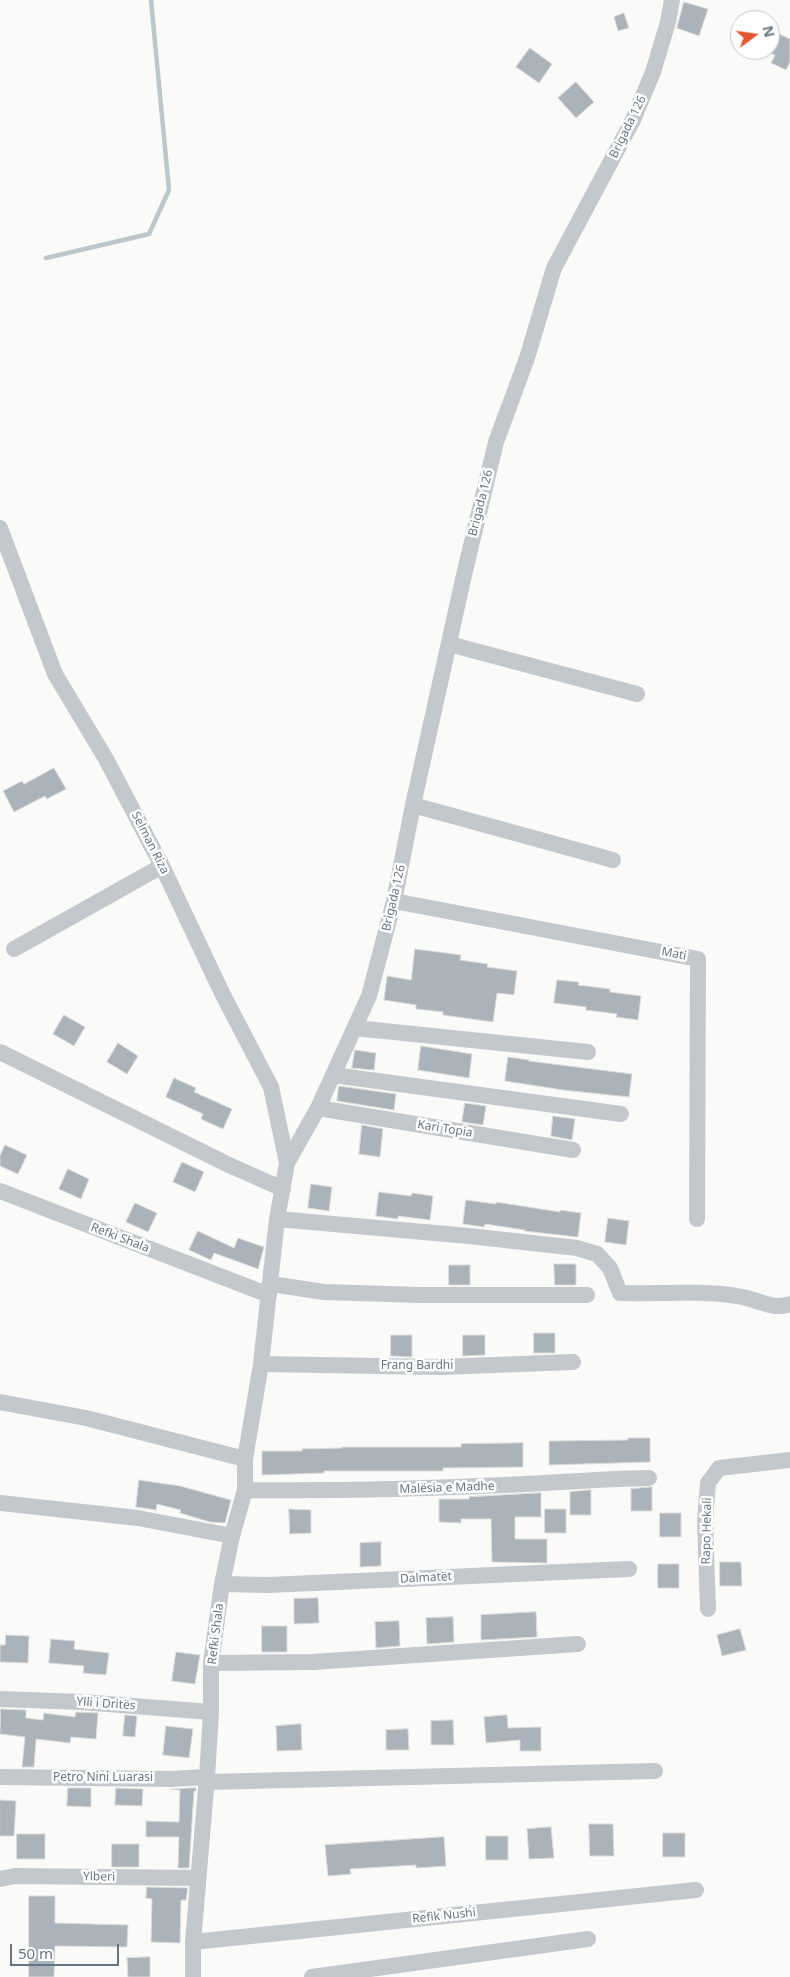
<!DOCTYPE html>
<meta charset="utf-8">
<style>
body{margin:0}
#map{position:relative;width:790px;height:1977px;overflow:hidden;background:#fafaf8;font-family:"Noto Sans",sans-serif}
canvas{display:block}
.north{position:absolute;left:730px;top:10px;width:50px;height:50px;box-sizing:border-box;background:#fff;border:1px solid #c1c8cd;border-radius:50%;rotate:76deg;font-size:14px;font-weight:700;line-height:20px;text-align:center;color:#657683}
.north::after{content:'';display:block;margin:auto;width:18px;height:22px;background:#e4572e;clip-path:polygon(50% 0,100% 100%,50% 72%,0 100%)}
.scale{position:absolute;left:10px;top:1944px;width:109px;height:22px;box-sizing:border-box;border:2px solid #657683;border-top:0;padding-left:6px;font-size:15px;line-height:18px;white-space:nowrap;color:#657683;-webkit-text-stroke:4px #fff;paint-order:stroke}
</style>
<div id="map">
<canvas width="790" height="1977"></canvas>
<div class="north">N</div>
<div class="scale">50 m</div>
</div>
<script>
const context = document.querySelector('canvas').getContext('2d');
context.lineJoin = 'round';
function trace(path, color, width, dash) { context.strokeStyle = color; context.lineWidth = width; context.lineCap = dash ? 'butt' : 'round'; context.setLineDash(dash || []); context.stroke(path); }
function fill(path, color) { context.fillStyle = color; context.fill(path, 'evenodd'); }
function label(font, color, halo, rows, align = 'center') {
  context.font = font + ' "Noto Sans",sans-serif'; context.lineWidth = 5; context.setLineDash([]); context.textBaseline = 'middle'; context.strokeStyle = halo; context.fillStyle = color; for (const [text, x, y, turn = 0] of rows) {
    context.save(); context.translate(x, y); context.rotate((+turn || 0) * Math.PI / 180); context.textAlign = isNaN(turn) ? turn : align; if (halo) context.strokeText(text, 0, 0); context.fillText(text, 0, 0); context.restore();
  }
}
const stream = new Path2D(`
 M46,258L149,234L169,190L151,0`);
const building = new Path2D(`
 M684,2L708,9L699,36L677,28Z
 M624,13L629,28L618,31L614,17Z
 M770,30L790,39V62L786,70L771,63L775,55L770,53Z
 M530,48L552,64L539,83L516,67Z
 M576,82L594,102L576,118L558,98Z
 M54,768L66,789L47,799L45,796L14,812L3,791L22,781L24,784Z
 M415,949L461,955L460,960L488,964L487,967L517,971L514,995L497,993L493,1022L443,1015V1012L416,1009V1005L384,1000L387,976L411,980Z
 M557,980L579,982L578,985L610,989V992L641,996L638,1020L616,1017L617,1014L586,1010V1007L554,1003Z
 M64,1015L85,1027L74,1046L53,1034Z
 M118,1043L138,1056L127,1074L107,1062Z
 M421,1046L472,1054L469,1078L418,1070Z
 M355,1050L376,1053L374,1070L352,1068Z
 M508,1057L529,1060V1061L632,1074L629,1097L563,1090L505,1081Z
 M174,1078L196,1088L194,1092L232,1109L223,1129L201,1119L203,1114L166,1097Z
 M339,1086L396,1094L394,1110L337,1101Z
 M465,1103L486,1106L483,1125L462,1122Z
 M553,1116L575,1119L572,1140L551,1136Z
 M362,1125L383,1129L380,1157L359,1154Z
 M5,1145L27,1155L18,1174L0,1166V1156Z
 M182,1162L204,1172L195,1192L173,1182Z
 M68,1169L89,1179L81,1199L59,1189Z
 M311,1184L332,1187L329,1211L308,1208Z
 M379,1192L411,1196L412,1193L433,1196L430,1220L398,1216V1219L376,1216Z
 M466,1200L496,1204V1202L560,1212V1210L581,1213L578,1237L524,1231L525,1230L485,1224L484,1227L463,1224Z
 M135,1203L157,1213L148,1232L126,1222Z
 M608,1218L629,1221L626,1245L605,1242Z
 M198,1231L234,1248L238,1238L264,1247L258,1269L214,1253L211,1260L189,1250Z
 M554,1264H576V1285H555Z
 M449,1265H470V1285H449Z
 M534,1333H555V1353H534Z
 M391,1335H412V1357L391,1356Z
 M463,1335H485V1355L463,1356Z
 M628,1438H650V1462L549,1465V1441L628,1440Z
 M523,1443V1467L443,1468V1471H324V1473L262,1475V1451H302V1449L342,1448V1447H461V1444Z
 M139,1480L180,1486L231,1500L225,1523L210,1522L180,1513L181,1510L157,1504L156,1510L136,1507Z
 M652,1487V1511H631V1489Z
 M588,1490H591V1515H570V1492Z
 M541,1493V1517H515V1539H547V1563L492,1562L491,1519H461V1523L439,1522V1499H469V1497Z
 M289,1509L311,1510V1533L290,1534Z
 M545,1509H566V1533H545Z
 M660,1513H681V1537H660Z
 M381,1542V1566L360,1567V1543Z
 M720,1562H741L742,1586H720Z
 M658,1564H679V1588H658Z
 M318,1598L319,1623L294,1624V1599Z
 M536,1612L537,1637L481,1640V1615Z
 M453,1617L454,1642L427,1644L426,1618Z
 M399,1621L400,1646L376,1648L375,1622Z
 M262,1626H287V1652H262Z
 M740,1629L746,1650L722,1656L717,1635Z
 M6,1635L29,1636L28,1663L0,1662V1645H5Z
 M51,1639L75,1641L74,1649L109,1653L106,1675L83,1673L84,1666L49,1663Z
 M176,1652L200,1655L195,1684L172,1681Z
 M1,1709L26,1710V1718L43,1720L44,1713L75,1717L76,1712L98,1713L96,1739L71,1737L70,1743L36,1739L34,1767H22L25,1737L0,1734Z
 M125,1715L137,1716L135,1737L123,1736Z
 M507,1715L508,1728L541,1727V1751H520V1740L486,1743L484,1717Z
 M453,1720L454,1745H431V1721Z
 M301,1724L302,1750L277,1751L276,1726Z
 M166,1726L193,1729L189,1758L163,1755Z
 M408,1729L409,1750H386V1730Z
 M68,1788H91V1807L67,1806Z
 M116,1788L143,1789L142,1806L115,1805Z
 M196,1788V1791H194L189,1868H178L179,1837H146V1821L179,1822L180,1790L171,1789Z
 M0,1800L16,1801L14,1836H0Z
 M589,1824H613L614,1856H590Z
 M551,1827L554,1858L529,1859L527,1829Z
 M663,1833H685V1857H663Z
 M17,1834H45V1859H17Z
 M486,1836H508V1860H486Z
 M444,1837L446,1866L416,1868V1865L350,1869L351,1874L328,1876L325,1845Z
 M112,1844H139V1867H112Z
 M147,1887L188,1888L186,1900H181L180,1943L151,1942L152,1899L146,1898Z
 M29,1896H55V1923L128,1925L127,1947L55,1946L54,1977H29Z
 M150,1957V1977H128L127,1958Z`);
const minor = new Path2D(`
 M0,528L55,674L106,759L162,866L223,995L271,1087L287,1163
 M449,644L637,694
 M413,805L613,860
 M394,901L698,959L697,1219
 M14,949L162,866
 M355,1028L588,1052
 M0,1052L229,1165L283,1189
 M333,1075L621,1114
 M318,1108L573,1150
 M0,1191L269,1295
 M277,1219L469,1236L577,1248L597,1254L610,1268L620,1293C658,1294 699,1290 737,1296C755,1298 772,1311 790,1304
 M271,1284L324,1292L420,1295H587
 M261,1364L441,1367L573,1362
 M0,1402L86,1418L245,1459
 M245,1490C331,1491 418,1489 504,1485C552,1483 600,1479 649,1478
 M0,1503L138,1518L232,1536
 M222,1584L268,1585L629,1569
 M708,1609L705,1521L708,1483L719,1468L790,1460
 M211,1663L313,1662L578,1644
 M0,1699L82,1702L211,1712
 M0,1777L170,1779L207,1777
 M207,1782L655,1771
 M0,1879L15,1876L198,1878
 M193,1942L696,1890
 M193,1977V1942L207,1777L211,1712V1663L222,1584L232,1536L245,1490V1459L261,1364L277,1219L287,1163L318,1108L369,996L394,901L413,805L464,575L496,442L527,358L554,268L633,120L653,72L668,22L672,0
 M312,1977L588,1939`);
const streetNames = [
 ["Brigada 126",628,127,-64],
 ["Brigada 126",481,503,-76],
 ["Selman Riza",150,843,63],
 ["Brigada 126",394,898,-77],
 ["Mati",674,954,11],
 ["Kari Topia",445,1129,9],
 ["Refki Shala",120,1238,21],
 ["Frang Bardhi",417,1366],
 ["Malësia e Madhe",447,1488,-2],
 ["Rapo Hekali",707,1531,-89],
 ["Dalmatët",426,1578,-3],
 ["Refki Shala",216,1634,-83],
 ["Ylli i Dritës",106,1704,4],
 ["Petro Nini Luarasi",103,1778],
 ["Ylberi",99,1877,1],
 ["Refik Nushi",444,1916,-6]
];
trace(stream, '#bbc7cb', 4.5);
fill(building, '#aab3b9');
trace(building, '#dcdcda', 1);
trace(minor, '#c3c8cc', 16);
label('12px', '#657683', '#fff', streetNames);
</script>
